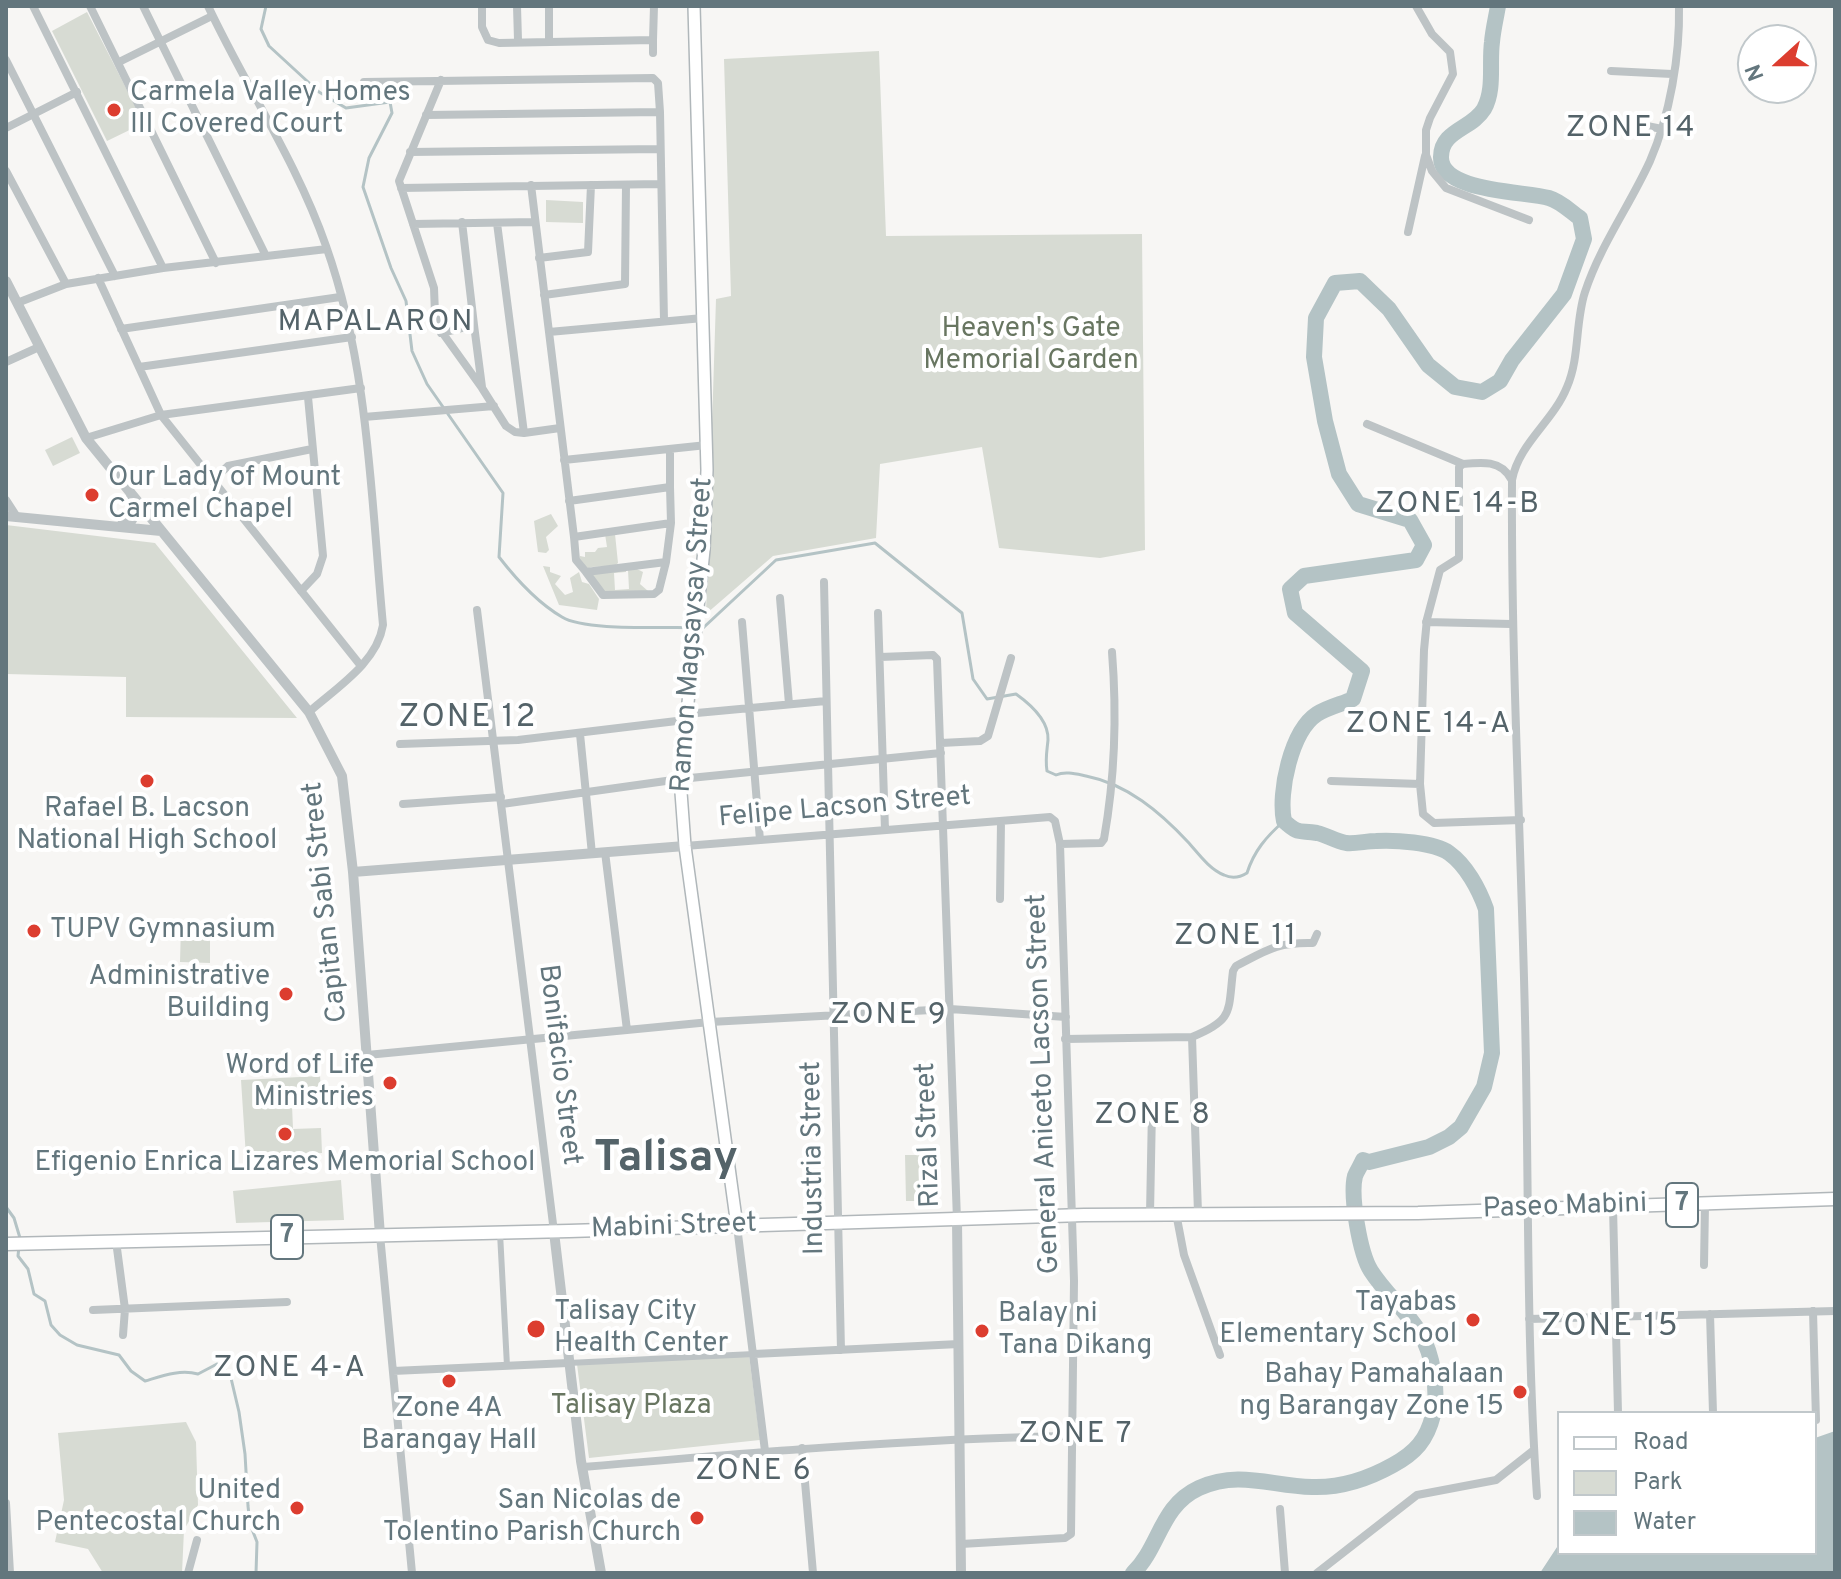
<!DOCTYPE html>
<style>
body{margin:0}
#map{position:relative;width:1841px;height:1579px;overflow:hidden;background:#f7f6f4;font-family:Overpass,sans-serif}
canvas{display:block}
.frame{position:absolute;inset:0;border:8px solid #63767d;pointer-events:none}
.legend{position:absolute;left:1557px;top:1411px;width:260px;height:144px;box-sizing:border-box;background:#fff;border:2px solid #c1c8cb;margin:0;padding:10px 14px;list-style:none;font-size:24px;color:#63767d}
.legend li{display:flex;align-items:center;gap:16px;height:40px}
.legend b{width:40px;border:2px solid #c1c8cb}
.north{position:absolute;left:1737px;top:24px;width:80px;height:80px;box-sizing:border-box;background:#fff;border:2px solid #c1c8cb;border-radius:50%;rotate:249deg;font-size:22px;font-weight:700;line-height:32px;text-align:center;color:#63767d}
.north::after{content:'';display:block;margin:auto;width:28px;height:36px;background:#dc3d2f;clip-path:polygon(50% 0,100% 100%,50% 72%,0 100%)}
</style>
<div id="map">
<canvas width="1841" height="1579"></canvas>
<div class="frame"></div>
<ul class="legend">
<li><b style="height:10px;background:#fff"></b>Road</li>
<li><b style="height:22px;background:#d7dbd3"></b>Park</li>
<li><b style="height:22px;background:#b4c3c5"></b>Water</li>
</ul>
<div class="north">N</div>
</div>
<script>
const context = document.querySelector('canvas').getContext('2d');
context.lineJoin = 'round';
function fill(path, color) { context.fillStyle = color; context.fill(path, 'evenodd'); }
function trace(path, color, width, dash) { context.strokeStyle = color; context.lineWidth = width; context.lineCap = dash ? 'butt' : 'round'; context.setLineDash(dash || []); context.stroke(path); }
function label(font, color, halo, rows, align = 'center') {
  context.font = font + ' Overpass,sans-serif'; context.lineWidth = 8; context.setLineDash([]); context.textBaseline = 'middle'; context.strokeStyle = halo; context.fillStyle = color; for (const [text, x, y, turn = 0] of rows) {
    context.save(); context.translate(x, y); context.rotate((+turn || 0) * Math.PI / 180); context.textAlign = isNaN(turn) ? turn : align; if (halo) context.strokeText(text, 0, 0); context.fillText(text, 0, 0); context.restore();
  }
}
const green = new Path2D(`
 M87,12L144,123L107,141L52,31Z
 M879,51L886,236L1142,234L1145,550L1100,558L999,548L982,447L880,464L876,538L773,556L706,614L716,299L731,296L724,59Z
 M546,200L583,202V223L546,222Z
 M72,437L80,453L53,466L45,450Z
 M551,514L558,526L546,537L549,550L546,553L538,552L534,521Z
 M6,525L155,543L297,718L126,717V677L6,674Z
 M605,534H615L618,563L615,566L591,567L586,570L579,561L580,556L585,557V552H595L598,548L607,547Z
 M543,566L550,567V572L561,576L555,584L565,595L573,592L570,578L579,572L582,582L589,584L599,599L597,610L559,605Z
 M626,568V572L614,573L615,590L629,589L628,570L635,568L643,572L640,584L648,591L603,594L593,578V573Z
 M181,926H210V963L180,962Z
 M320,1076L322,1103L292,1105L293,1129L321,1128L322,1153L246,1157L241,1080Z
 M905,1155H926L927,1201H906Z
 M341,1180L344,1220L236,1223L233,1191Z
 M749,1355L760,1440L589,1458L577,1364Z
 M186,1422L196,1442L198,1505L184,1530L182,1573H103L88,1549L55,1542L64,1500L58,1433Z`);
const water = new Path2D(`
 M1835,1431V1573H1540L1559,1544V1553H1815V1438Z`);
const stream = new Path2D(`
 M266,6L261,29L269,46L319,92L346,108L390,102L392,113L369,158L363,187L391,268L406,301L412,351L427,384L503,493L499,557C516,579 538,603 562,617C586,632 670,626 703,628L776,560L875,543L962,613L973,679L987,699L1016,694C1030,704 1049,721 1048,740C1047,751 1045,759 1047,771L1056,775C1065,771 1076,774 1086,776C1127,784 1160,812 1188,842C1198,853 1209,869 1224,875C1232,879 1239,878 1247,873C1254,851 1266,837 1284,821
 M6,1207L14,1218L20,1238
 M19,1246L18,1256L28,1269L34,1294L45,1301L51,1325L60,1335L77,1345L119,1355L131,1371L145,1381C162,1376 180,1369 198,1374L217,1364L230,1374L239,1412L245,1454L248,1506L250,1524L257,1542L256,1573`);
const river = new Path2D(`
 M1133,1573C1160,1547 1160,1506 1199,1488C1239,1470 1271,1486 1312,1487C1341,1488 1368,1479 1393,1465C1415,1453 1427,1440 1433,1415C1439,1392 1433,1354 1420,1333C1406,1310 1385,1293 1371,1271C1360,1254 1350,1196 1355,1176C1357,1171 1361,1165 1363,1160L1369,1162L1429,1147L1449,1137L1461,1127L1484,1087L1492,1053L1486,909C1479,889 1466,865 1449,853C1434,842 1394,840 1376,841C1366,841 1356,844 1346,843C1335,841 1327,835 1317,833C1299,830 1299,835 1284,821C1278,793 1291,731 1317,714C1328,707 1342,704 1353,699L1362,671L1295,613L1290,589L1304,576L1416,560L1424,545L1410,520L1358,504L1339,474L1325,421L1314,357L1316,318L1335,283L1360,281L1389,309L1428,365L1455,387L1482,392L1500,381L1512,360L1564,294L1584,239L1580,218C1570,211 1560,201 1549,198C1524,191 1440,192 1441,157C1441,130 1472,129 1484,109C1495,89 1489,64 1492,42C1493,30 1496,18 1498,6`);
const pedestrian = new Path2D(`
 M500,1233L507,1366
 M568,1363L754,1354`);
const minor = new Path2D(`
 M33,6L163,268
 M90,6L216,263
 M143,6L266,256
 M208,6C246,87 297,162 326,246C369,367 371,499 383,625C377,663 336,688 309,712
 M482,6V27L488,40L499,43L653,40L654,6
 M517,6L518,40
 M549,6V40
 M1416,6L1432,34L1450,52L1453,74L1430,118L1426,130V155L1432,171L1446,188L1529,220
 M653,53V40
 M6,60L115,276
 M119,62L212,16
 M1611,71L1672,74
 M441,80L399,181L434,288L435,314L439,328L482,388L506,426L515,432L524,433
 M364,82L653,78L658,83L660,112L664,321
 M426,115L660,112
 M1622,121L1662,129
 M6,128L77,92
 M410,152L660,149
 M6,171L66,284
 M531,185L549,332
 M401,188L661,184
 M497,223L524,433L560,428
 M413,224L535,222
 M1408,232L1425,156
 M539,258L588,252L591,185
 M98,278L161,415L361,666
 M544,295L625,284L626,185
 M17,303L66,284L163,268L327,249
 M474,325L482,387
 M121,329L340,297
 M441,333L474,325L462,222
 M6,362L39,347
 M139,367L352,337
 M364,417L494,406
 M1367,424L1463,464
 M86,438L161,415L361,388
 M670,450V487
 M564,460L707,445
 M1511,479C1501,460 1482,462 1463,464L1459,467V558L1440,570L1427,619L1424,650L1420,784L1423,814L1434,823L1521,820
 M212,481L228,466L312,449
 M6,500L17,517
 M569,501L670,487L671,523L574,537C565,468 557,400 549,332L703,318
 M574,537L576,560L586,572L666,562L671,523
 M586,572L603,595L654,594L659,590L666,562
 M824,582L841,1350
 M301,591L317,574L323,556L308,397
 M780,598L789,704
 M477,610L554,1232
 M878,613L885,830
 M742,622L760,840
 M1426,622L1511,624
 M880,657L933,655L937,659L957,1220
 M686,714L826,701
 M580,734L592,854
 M941,743L980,741L988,736L1011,658
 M400,744L518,740L685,720
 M1331,781L1420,784
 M403,804L501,797
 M502,804L680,779L941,753
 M1060,844L1101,843L1104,839C1115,777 1117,715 1112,652
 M685,846L1050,817L1055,821L1060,844L1074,1281L1071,1534L1065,1538L961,1544
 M605,852L627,1030
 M1000,899L1001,821
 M1192,1037C1234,1020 1228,1012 1233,971L1236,966C1267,950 1277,942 1313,943L1317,934
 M1065,1039L1192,1037L1198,1213
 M367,1055L710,1022L950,1009L1066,1017
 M1613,1207L1618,1413
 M1176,1213L1184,1255L1220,1355
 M1150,1214L1152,1109
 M737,1226L765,1451
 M380,1235L412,1573
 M116,1241L125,1309L123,1335
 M1704,1265L1705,1205
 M93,1310L287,1302
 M1813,1311L1816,1420
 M1710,1314L1713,1413
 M1529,1319L1835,1311
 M754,1354L959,1344
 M393,1371L568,1363
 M802,1448L813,1573
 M583,1467C745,1453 907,1439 1071,1436
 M1537,1496C1526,1337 1529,1178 1525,1018C1521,839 1511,659 1512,480C1519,443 1553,422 1567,387C1580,357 1575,322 1585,292C1600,246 1630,205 1650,161C1670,115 1680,56 1679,6
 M6,1503L10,1573
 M1280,1509L1285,1573
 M188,1573L197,1540
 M1317,1573L1417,1495L1496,1480L1534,1450`);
const tertiary = new Path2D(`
 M6,281L86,438L309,712L342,776L353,872L380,1235
 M6,516L161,531
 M121,525L132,520L135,512L131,497
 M353,872L685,846
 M957,1220L961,1573
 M554,1232L581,1461L601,1573`);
const secondary = new Path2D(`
 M694,6L707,470L704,550L680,779L685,846L737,1226`);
const primary = new Path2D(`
 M6,1244L569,1231L1084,1215L1418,1213L1835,1199`);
const markers = [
 [114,110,8,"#dc3d2f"],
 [92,495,8,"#dc3d2f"],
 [147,781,8,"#dc3d2f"],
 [34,931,8,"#dc3d2f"],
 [286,994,8,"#dc3d2f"],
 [390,1083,8,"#dc3d2f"],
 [285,1134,8,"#dc3d2f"],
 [1473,1320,8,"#dc3d2f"],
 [536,1329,10,"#dc3d2f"],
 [982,1331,8,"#dc3d2f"],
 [449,1381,8,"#dc3d2f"],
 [1520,1392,8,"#dc3d2f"],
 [297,1508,8,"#dc3d2f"],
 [697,1518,8,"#dc3d2f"]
];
const shields = [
 [1682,1205,32],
 [287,1237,32]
];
const shieldNames = [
 ["7",1682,1205],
 ["7",287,1237]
];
const poiNames = [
 ["Carmela Valley Homes",130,94,"left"],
 ["III Covered Court",130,126,"left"],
 ["Our Lady of Mount",108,479,"left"],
 ["Carmel Chapel",108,511,"left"],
 ["Rafael B. Lacson",147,810,"center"],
 ["National High School",147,842,"center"],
 ["TUPV Gymnasium",50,931,"left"],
 ["Administrative",270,978],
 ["Building",270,1010],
 ["Word of Life",374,1067],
 ["Ministries",374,1099],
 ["Efigenio Enrica Lizares Memorial School",285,1164,"center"],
 ["Tayabas",1457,1304],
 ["Elementary School",1457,1336],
 ["Talisay City",554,1313,"left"],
 ["Health Center",554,1345,"left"],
 ["Balay ni",998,1315,"left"],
 ["Tana Dikang",998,1347,"left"],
 ["Bahay Pamahalaan",1504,1376],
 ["ng Barangay Zone 15",1504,1408],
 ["Zone 4A",449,1410,"center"],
 ["Barangay Hall",449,1442,"center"],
 ["United",281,1492],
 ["Pentecostal Church",281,1524],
 ["San Nicolas de",681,1502],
 ["Tolentino Parish Church",681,1534]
];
const parkNames = [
 ["Heaven's Gate",1031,330],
 ["Memorial Garden",1031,362],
 ["Talisay Plaza",631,1407]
];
const streetNames = [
 ["Ramon Magsaysay Street",694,635,-86],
 ["Felipe Lacson Street",845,809,-5],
 ["Capitan Sabi Street",327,902,-96],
 ["Bonifacio Street",558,1065,83],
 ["General Aniceto Lacson Street",1045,1084,-92],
 ["Rizal Street",930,1135,-92],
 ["Industria Street",815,1158,-91],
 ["Paseo Mabini",1565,1208,-2],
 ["Mabini Street",674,1228,-2]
];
const neighbourhoodNames = [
 ["ZONE 14",1631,130],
 ["MAPALARON",376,324],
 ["ZONE 14-B",1458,506],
 ["ZONE 14-A",1429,726],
 ["ZONE 11",1236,938],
 ["ZONE 9",889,1017],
 ["ZONE 8",1153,1117],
 ["ZONE 4-A",290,1370],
 ["ZONE 7",1076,1436],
 ["ZONE 6",754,1473]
];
const quarterNames = [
 ["ZONE 12",468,720],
 ["ZONE 15",1610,1329]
];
const townNames = [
 ["Talisay",666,1161]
];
fill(green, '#d7dbd3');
fill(water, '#b4c3c5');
trace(stream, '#b4c3c5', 3);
trace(river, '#b4c3c5', 16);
trace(secondary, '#b0b7ba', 14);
trace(primary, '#b1b7ba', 15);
trace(pedestrian, '#bdc3c5', 6);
trace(minor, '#bdc3c5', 8);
trace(tertiary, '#bdc3c5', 10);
trace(secondary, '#fff', 11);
trace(primary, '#fff', 12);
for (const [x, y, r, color] of markers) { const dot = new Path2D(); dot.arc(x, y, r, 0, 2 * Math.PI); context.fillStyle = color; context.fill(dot); trace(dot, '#fff', 3); }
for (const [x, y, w] of shields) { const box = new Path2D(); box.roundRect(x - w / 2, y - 22, w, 44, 6); context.fillStyle = '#fff'; context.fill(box); trace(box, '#63767d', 2); }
label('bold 26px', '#63767d', null, shieldNames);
label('28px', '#63767d', '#fff', poiNames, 'right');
label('28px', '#687661', '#fff', parkNames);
label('28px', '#63767d', '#fff', streetNames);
context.letterSpacing = '2px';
label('30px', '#546369', '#fff', neighbourhoodNames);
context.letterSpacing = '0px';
context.letterSpacing = '2px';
label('32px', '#546369', '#fff', quarterNames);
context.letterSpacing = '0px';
label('bold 44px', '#546369', '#fff', townNames);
</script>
